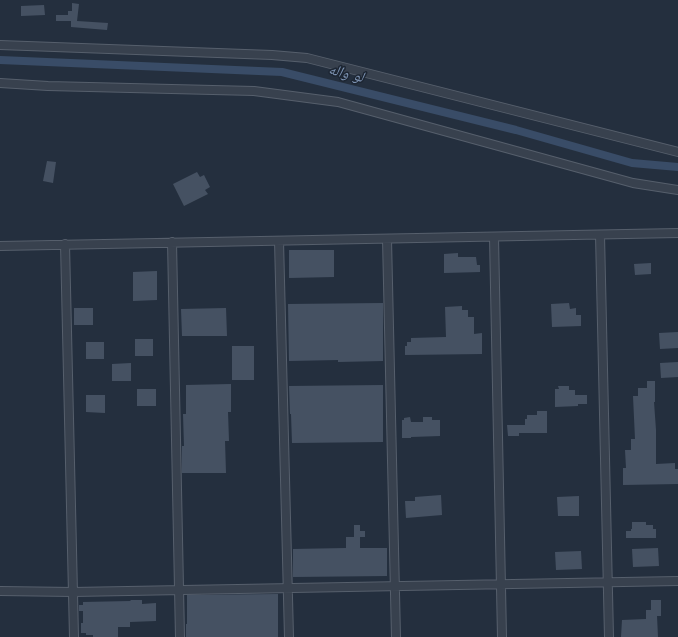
<!DOCTYPE html>
<meta charset="utf-8">
<style>
body{margin:0}
canvas{display:block;background:#242f3e}
</style>
<canvas width="678" height="637"></canvas>
<script>
const context = document.querySelector('canvas').getContext('2d');
context.lineJoin = 'round';
function trace(path, color, width, dash) { context.strokeStyle = color; context.lineWidth = width; context.lineCap = dash ? 'butt' : 'round'; context.setLineDash(dash || []); context.stroke(path); }
function fill(path, color) { context.fillStyle = color; context.fill(path, 'evenodd'); }
function label(font, color, halo, rows, align = 'center') {
  context.font = font + ' "DejaVu Sans","Noto Naskh Arabic",sans-serif'; context.lineWidth = 3; context.setLineDash([]); context.textBaseline = 'middle'; context.strokeStyle = halo; context.fillStyle = color; for (const [text, x, y, turn = 0] of rows) {
    context.save(); context.translate(x, y); context.rotate((+turn || 0) * Math.PI / 180); context.textAlign = isNaN(turn) ? turn : align; if (halo) context.strokeText(text, 0, 0); context.fillText(text, 0, 0); context.restore();
  }
}
const canal = new Path2D(`
 M0,60L282,72L516,130L632,163L678,167`);
const building = new Path2D(`
 M72,3L79,4L77,21L108,23L107,30L71,27V21H56V15H68V11H72Z
 M44,5L45,15L21,16V6Z
 M47,161L56,162L53,183L43,181Z
 M197,172L200,177L204,175L210,187L205,190L208,194L184,206L173,184Z
 M289,250H334V277L289,278Z
 M458,253V257H476L477,265H480V272L444,273V254Z
 M651,263V274L635,275L634,264Z
 M157,271V300L133,301V272Z
 M383,303V361L338,362V360L289,361L288,304Z
 M569,303L570,309L576,308V315H581V326L552,327L551,304Z
 M462,306V310H468V317H474V334L482,333V354L405,355V346H407V342H411V338L446,337L445,307Z
 M74,308H93V325H74Z
 M226,308L227,336H182L181,309Z
 M678,332V348L660,349L659,333Z
 M135,339H153V356H135Z
 M86,342H104V359H86Z
 M232,346H254V380H232Z
 M678,362V377L661,378L660,363Z
 M131,363V381H112V364Z
 M647,381H655V402H654L656,430V464L675,463V469H678V484L623,485V468H626L625,450H631V439H635L633,396H638V388H647Z
 M231,384V412H228L229,441H225L226,473H182V446H184L183,414H186V385Z
 M383,385V442L292,443L291,414H290L289,386Z
 M558,386H569V390H575V395H587V404H578V406L555,407V389H559Z
 M137,389H156V406H137Z
 M86,395H105V413L86,412Z
 M537,411H547V433H519V436H508L507,425H525V419H527V415H537Z
 M410,417L411,422H423V417H432V420H440V436L411,437V438H402V420H404V418Z
 M441,495L442,515L406,518L405,501H415V497Z
 M579,496V516H558L557,497Z
 M632,522H646V525H653V529H656V538H626V531H631V529H632Z
 M354,525H360V531H365V537H360V548H387V576L293,577V549L346,548V537H354Z
 M658,548L659,566L633,567L632,549Z
 M581,551L582,569L556,570L555,552Z
 M278,594V637H186V624H187V595Z
 M131,600H142V604L156,603V621L130,622V627H118V637H93V635H86V633H81V623H83V611H79V605H83V602L130,601Z
 M651,600H661V616H657L658,637H621L622,620L646,619V610H651Z`);
const minor = new Path2D(`
 M0,45L272,55L307,58L678,152
 M0,83L48,86L254,91L338,102L633,183L678,190
 M600,235L609,637
 M494,237L502,637
 M387,239L396,637
 M279,241L289,637
 M172,242L180,637
 M65,244L74,637
 M0,246L678,233
 M0,591L73,592L678,581`);
const waterNames = [
 ["لو واله",346,74,14]
];
trace(canal, '#394c67', 8);
fill(building, '#455162');
trace(minor, '#565f6c', 10);
trace(minor, '#38414e', 8);
label('italic 15px', '#7c92b1', '#1d2633', waterNames);
</script>
